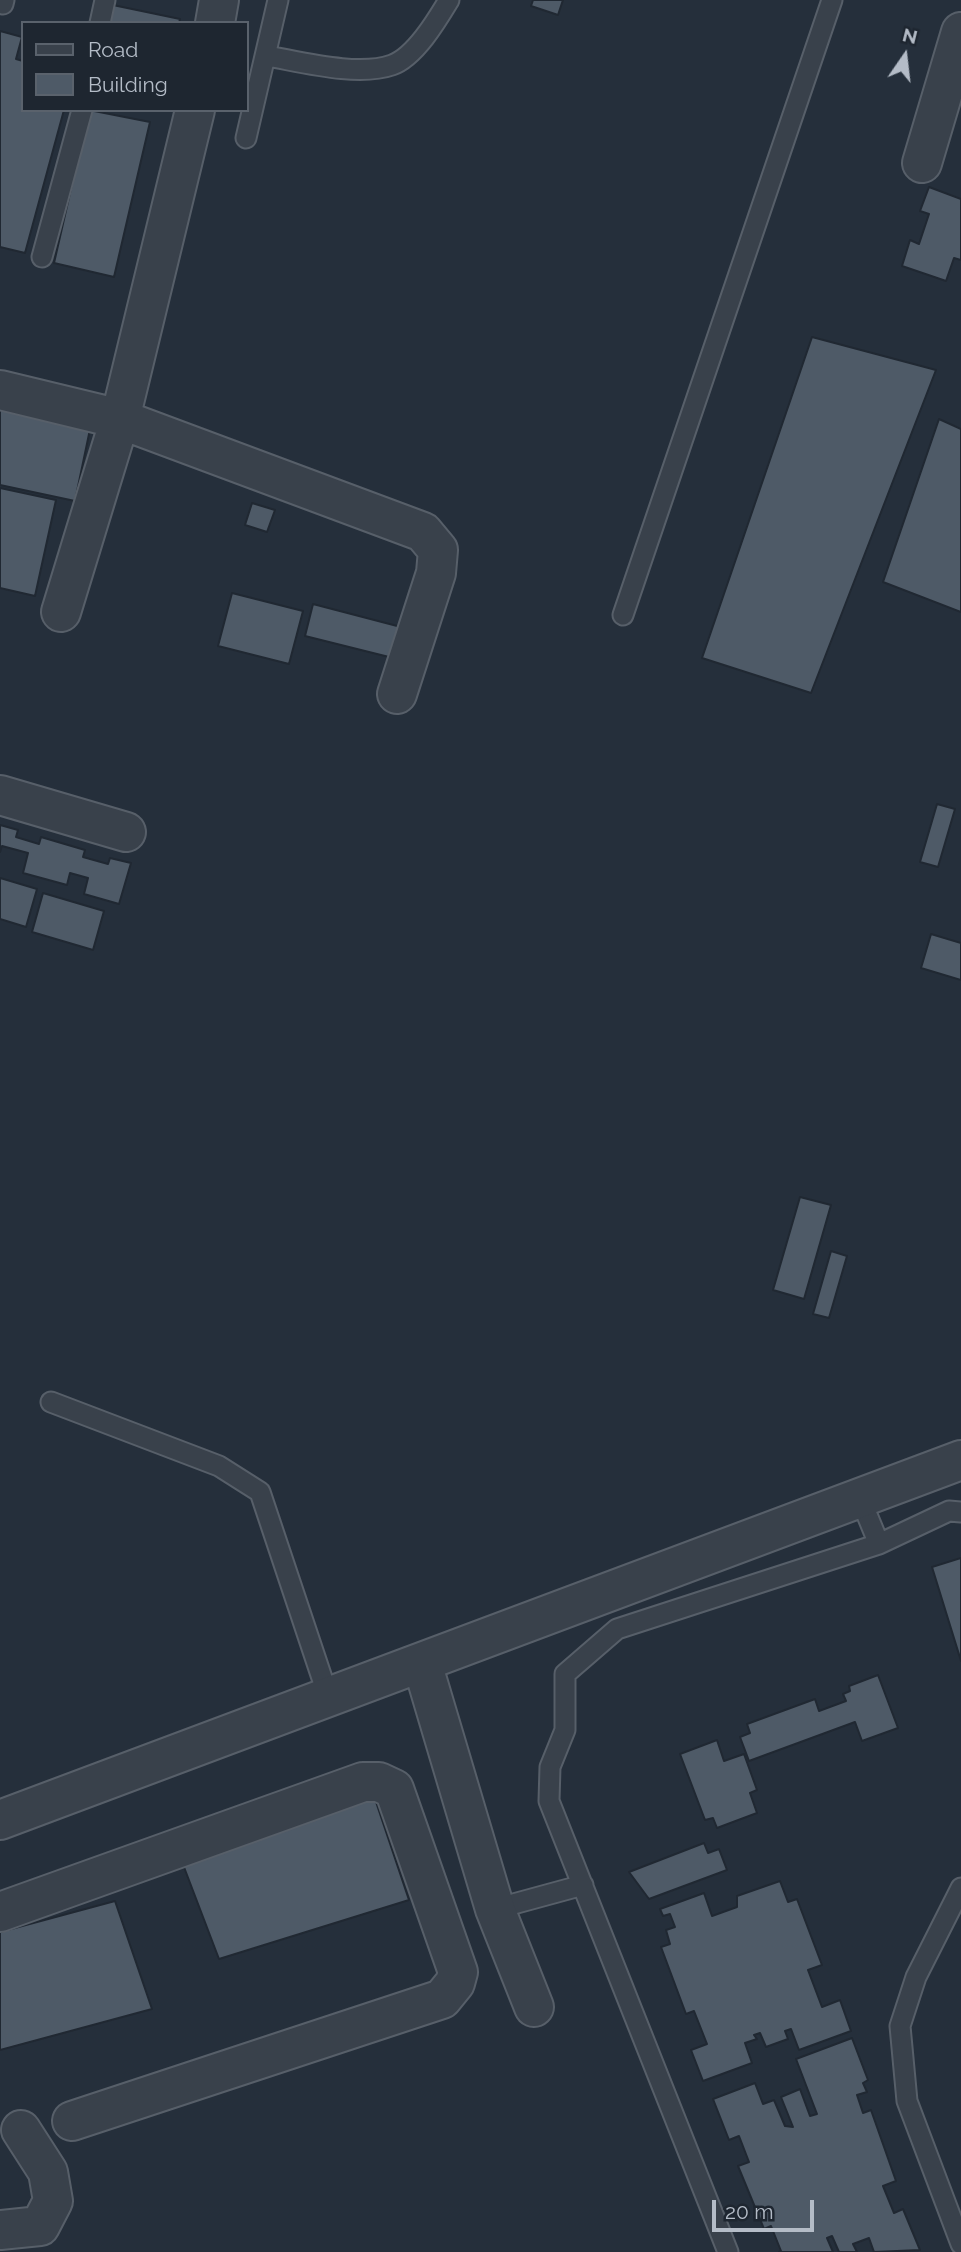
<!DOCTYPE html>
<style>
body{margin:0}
#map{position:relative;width:961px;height:2252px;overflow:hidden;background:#252f3b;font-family:Raleway,sans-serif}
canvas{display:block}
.legend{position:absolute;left:21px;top:21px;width:228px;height:91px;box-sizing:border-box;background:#1e2630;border:2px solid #5a626c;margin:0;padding:9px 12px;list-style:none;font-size:21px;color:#b4bcc7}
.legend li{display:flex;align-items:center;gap:14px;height:35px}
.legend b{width:35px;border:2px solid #5a626c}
.north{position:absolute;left:870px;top:21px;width:70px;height:70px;-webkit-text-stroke:5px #1e2630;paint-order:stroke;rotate:14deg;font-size:19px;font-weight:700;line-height:28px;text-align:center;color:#b4bcc7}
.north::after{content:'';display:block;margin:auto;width:24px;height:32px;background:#b4bcc7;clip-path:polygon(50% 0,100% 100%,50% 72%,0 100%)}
.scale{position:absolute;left:712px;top:2200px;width:102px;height:32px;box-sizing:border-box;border:4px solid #b4bcc7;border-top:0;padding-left:9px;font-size:21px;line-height:24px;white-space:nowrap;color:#b4bcc7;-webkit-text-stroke:5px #1e2630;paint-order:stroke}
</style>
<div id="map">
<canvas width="961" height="2252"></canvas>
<ul class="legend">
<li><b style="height:9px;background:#39414b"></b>Road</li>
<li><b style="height:19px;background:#4e5a67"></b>Building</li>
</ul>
<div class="north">N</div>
<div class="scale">20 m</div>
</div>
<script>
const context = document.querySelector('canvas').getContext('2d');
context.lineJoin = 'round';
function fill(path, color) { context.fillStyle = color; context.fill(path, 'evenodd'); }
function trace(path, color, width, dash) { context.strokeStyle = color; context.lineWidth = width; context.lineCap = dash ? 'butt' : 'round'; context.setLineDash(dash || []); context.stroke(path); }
const building = new Path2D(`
 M533,0H563L558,15L531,6Z
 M108,4L180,19L179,23H105Z
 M0,31L22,37L16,59L23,61V110H64L25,253L0,247Z
 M89,110L150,122L114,277L54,263Z
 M929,187L961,199V260L954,258L946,281L902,266L910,240L919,244L929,214L920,211Z
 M812,337L936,370L811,693L702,658Z
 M0,395L93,415L75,501L0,485Z
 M939,419L961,429V612L883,582Z
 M0,488L56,500L35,596L0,588Z
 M252,503L275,510L267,532L245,525Z
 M232,593L303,611L289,664L218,646Z
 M313,604L401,627L393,658L305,636Z
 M937,804L955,809L938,867L920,862Z
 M0,825L18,830L16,837L39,844L41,837L85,850L83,857L108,864L110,858L131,863L119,904L84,894L88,878L70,873L67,885L23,873L28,853L2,846L0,852Z
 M0,878L37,889L26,927L0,919Z
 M43,893L104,911L93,950L32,932Z
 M931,934L961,943V980L921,968Z
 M800,1197L831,1205L804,1299L773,1290Z
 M831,1251L847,1256L829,1318L813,1314Z
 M961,1558V1661L932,1567Z
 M878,1675L898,1728L862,1741L855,1722L749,1761L740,1737L750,1733L747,1724L815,1699L819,1711L846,1701L843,1694L850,1691L849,1686Z
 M717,1740L724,1761L744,1754L757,1790L750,1793L757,1813L717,1828L713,1818L705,1820L680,1754Z
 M373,1793L409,1900L219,1959L179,1854Z
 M704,1843L708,1853L719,1849L727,1870L649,1899L629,1872Z
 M780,1881L788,1902L797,1899L822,1965L808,1970L822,2007L840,2000L851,2031L799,2050L791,2029L785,2031L788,2039L766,2047L760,2033L754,2035L757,2039L745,2043L752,2063L703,2081L691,2050L707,2044L694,2011L686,2014L661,1947L670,1944L666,1930L675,1927L670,1914L663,1916L660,1909L704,1893L712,1916L737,1907V1896Z
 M115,1901L152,2009L0,2050V1932Z
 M852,2038L868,2080L863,2083L867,2092L857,2095L863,2113L871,2110L896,2181L883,2186L894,2213L903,2209L920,2250L874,2252L869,2238L853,2244L857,2252H839L832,2236L827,2238L833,2252H779L781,2251L771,2226L764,2229L738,2166L749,2162L739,2136L729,2140L713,2099L755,2083L763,2104L774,2100L785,2126L793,2127L781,2097L800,2089L810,2116L817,2114L796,2059Z`);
const service = new Path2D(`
 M3,4L4,0
 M100,23L105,0
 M267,56C302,62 358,77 392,65C415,57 437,20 449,0
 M246,138L278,0
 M42,257L82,110
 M623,615L832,0
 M51,1402L219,1466L260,1492L328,1696
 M860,1498L879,1544
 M961,1888L916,1977L900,2026L907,2101L961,2244
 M495,1909L583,1885
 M728,2252L549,1801L550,1767L565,1730V1674L617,1629L879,1544L949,1511L961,1512`);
const minor = new Path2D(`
 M215,23L219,0
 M922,163L961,32
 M0,390L120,419L423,532L438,550L436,573L397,694
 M61,612L120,419L195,110
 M0,795L126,832
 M422,1663L495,1909L534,2007
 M0,1820L961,1460
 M0,1912L363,1782H379L394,1789L458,1972L455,1983L442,1999L72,2121
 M0,2230L40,2226L53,2201L48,2172L21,2130`);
fill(building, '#4e5a67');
trace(building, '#202832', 2);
trace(service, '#575f69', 23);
trace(minor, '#575f69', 42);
trace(service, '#39414b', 19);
trace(minor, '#39414b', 38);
</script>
